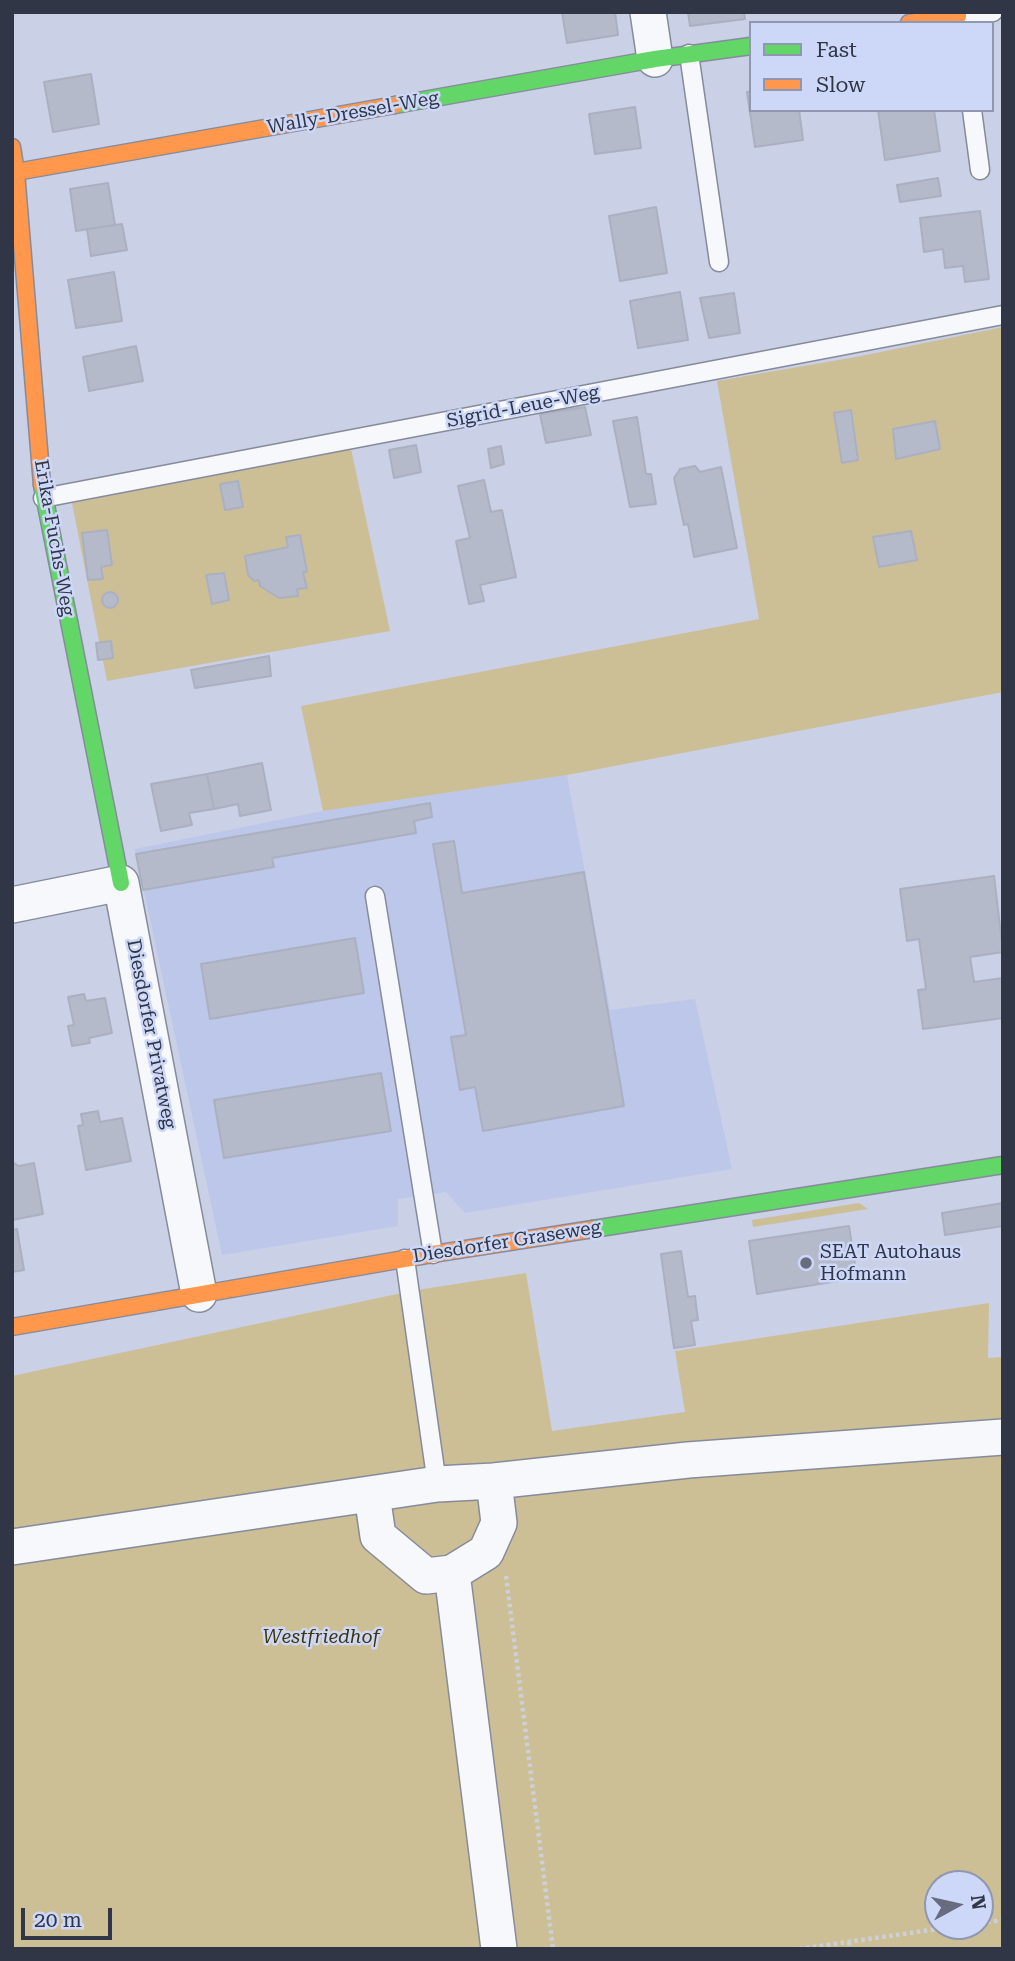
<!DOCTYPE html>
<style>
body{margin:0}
#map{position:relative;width:1015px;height:1961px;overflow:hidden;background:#cad0e6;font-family:"Roboto Serif",serif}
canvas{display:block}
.frame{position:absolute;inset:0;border:14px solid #313646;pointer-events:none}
.legend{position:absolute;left:749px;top:21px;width:245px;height:91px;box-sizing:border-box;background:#cdd8f9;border:2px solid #8f97b1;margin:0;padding:9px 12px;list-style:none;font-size:21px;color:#313646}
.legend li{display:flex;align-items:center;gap:14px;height:35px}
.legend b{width:35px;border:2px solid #8f97b1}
.north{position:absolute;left:924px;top:1870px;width:70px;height:70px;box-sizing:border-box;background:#cdd8f9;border:2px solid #8f97b1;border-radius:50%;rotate:82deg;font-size:19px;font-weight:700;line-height:28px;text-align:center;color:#313646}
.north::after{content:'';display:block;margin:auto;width:24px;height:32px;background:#676c7e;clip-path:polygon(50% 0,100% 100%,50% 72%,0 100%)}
.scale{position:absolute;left:21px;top:1908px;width:91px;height:32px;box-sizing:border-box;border:4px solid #313646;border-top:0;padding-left:9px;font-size:21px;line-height:24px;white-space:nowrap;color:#313646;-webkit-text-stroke:5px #cdd8f9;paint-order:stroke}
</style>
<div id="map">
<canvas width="1015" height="1961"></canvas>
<div class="frame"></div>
<ul class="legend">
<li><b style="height:9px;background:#63d668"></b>Fast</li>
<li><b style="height:9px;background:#ff974d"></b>Slow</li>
</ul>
<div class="north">N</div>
<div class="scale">20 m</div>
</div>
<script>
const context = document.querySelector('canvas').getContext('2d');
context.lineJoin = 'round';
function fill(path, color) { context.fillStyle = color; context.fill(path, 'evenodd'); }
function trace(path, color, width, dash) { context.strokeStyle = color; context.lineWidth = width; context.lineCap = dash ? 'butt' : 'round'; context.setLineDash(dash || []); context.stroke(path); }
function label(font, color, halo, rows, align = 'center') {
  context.font = font + ' "Roboto Serif",serif'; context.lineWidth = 5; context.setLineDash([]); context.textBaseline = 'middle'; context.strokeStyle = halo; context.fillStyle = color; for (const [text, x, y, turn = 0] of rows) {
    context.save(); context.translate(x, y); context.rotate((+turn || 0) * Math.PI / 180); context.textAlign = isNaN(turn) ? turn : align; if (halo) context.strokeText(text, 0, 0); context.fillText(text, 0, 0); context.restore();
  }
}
const built = new Path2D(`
 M567,775L610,1010L695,999L732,1169L465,1213L446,1192L398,1199V1226L222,1255L135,849L323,811Z`);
const green = new Path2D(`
 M1003,327V692L567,775L323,811L301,706L759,619L717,381L856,357Z
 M351,449L390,631L107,681L72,503Z
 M859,1203L868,1209L753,1227L752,1220Z
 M526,1273L552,1431L685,1412L675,1351L989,1303L988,1358L1003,1357V1949H12V1376L411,1291ZM938,1884H980V1926H938Z`);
const building = new Path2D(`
 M562,12H615L618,35L567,43Z
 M688,12H744L745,19L690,26Z
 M91,74L99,124L53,132L44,82Z
 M751,91V110H799L803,140L755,147L747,92Z
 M635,107L641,148L595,154L589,114Z
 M878,110H934L940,151L885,160Z
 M938,178L941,196L900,202L897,185Z
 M108,183L115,225L76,231L70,189Z
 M656,207L667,273L620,281L609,216Z
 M980,211L989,279L965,282L963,266L945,268L943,249L924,252L920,218Z
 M122,224L127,250L91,256L87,229Z
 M114,272L122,321L76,328L68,280Z
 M680,292L688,340L638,348L630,301Z
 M734,293L740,333L709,338L700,298Z
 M136,346L143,381L89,391L83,357Z
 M585,407L591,435L546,443L540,414Z
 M851,410L858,460L842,463L834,413Z
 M637,417L646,474H651L656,504L630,507L613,421Z
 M935,421L940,449L896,459L893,429Z
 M416,445L421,472L394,478L389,450Z
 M501,446L504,464L491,468L488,449Z
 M695,466L700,472L721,467L737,548L694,557L688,524L684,525L674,478L680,469Z
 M484,480L491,512L502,510L516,577L480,585L484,601L469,604L456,541L470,538L458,486Z
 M238,481L243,507L225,510L220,484Z
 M107,530L112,565L101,567L103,579L88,580L82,533Z
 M911,531L917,560L879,567L873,537Z
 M300,535L307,572H303L307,588L297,589L298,596L279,598L260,586L259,580L254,581L248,575L245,556L288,547L286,537Z
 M224,573L229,600L212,604L206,575Z
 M102 600a8 8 0 1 1 16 0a8 8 0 1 1-16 0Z
 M111,641L113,658L98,660L96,643Z
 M269,656L271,676L195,688L191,670Z
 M262,763L271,810L240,816L238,804L214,809L207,774Z
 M207,774L214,809L189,813L192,825L161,831L151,784Z
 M430,803L432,817L414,821L416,833L272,858L274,867L143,890L136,854Z
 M454,841L462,893L584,872L624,1106L483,1131L475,1087L460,1090L451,1037L466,1035L433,844Z
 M994,876L1003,952L970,957L974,982L1003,978V1018L923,1029L918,990L926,989L919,939L907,941L900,889Z
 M355,938L364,993L210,1019L201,964Z
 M84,994L86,1001L105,998L112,1033L89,1038L90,1043L72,1046L68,1026L74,1025L68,997Z
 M381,1073L391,1131L224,1158L214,1100Z
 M98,1111L100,1122L122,1118L131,1161L86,1170L78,1126L83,1125L81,1114Z
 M12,1162L19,1166L34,1163L43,1214L12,1220Z
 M1003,1203V1226L945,1235L942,1213Z
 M849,1226L857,1278L757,1294L749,1241Z
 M17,1229L24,1270L12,1272V1230Z
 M681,1251L688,1297L695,1296L698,1320L691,1321L695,1345L674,1348L661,1254Z`);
const path = new Path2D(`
 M506,1576L553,1949
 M980,1923L1003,1920
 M849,1942L850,1949
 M799,1949L959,1926`);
const lane = new Path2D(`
 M959,19L958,16L993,12
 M689,54L719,262
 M972,110L980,170
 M43,498L1003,315
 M375,896L433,1254
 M405,1259L437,1484`);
const street = new Path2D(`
 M648,12L655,59
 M12,905L121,883L199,1294
 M494,1481L499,1523L486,1552L452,1573L499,1949
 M372,1495L378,1536L426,1576L452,1573
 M12,1547L437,1484L494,1481L688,1460L1003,1437`);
const fast = new Path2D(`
 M395,105L655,59L751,46
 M42,485L121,883
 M593,1229L1003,1165`);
const slow = new Path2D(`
 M909,23L958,16V12
 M12,147L16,172L42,485
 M16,172L395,105
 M12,1327L433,1254L593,1229`);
const markers = [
 [806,1263,7,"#676c7e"]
];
const streetNames = [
 ["Wally-Dressel-Weg",353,113,-10],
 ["Sigrid-Leue-Weg",523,407,-11],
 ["Erika-Fuchs-Weg",54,538,80],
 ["Diesdorfer Privatweg",151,1034,79],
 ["Diesdorfer Graseweg",507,1242,-9]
];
const poiNames = [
 ["SEAT Autohaus",820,1252],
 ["Hofmann",820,1274]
];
const parkNames = [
 ["Westfriedhof",321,1637]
];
fill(built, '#bcc7ea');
fill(green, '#ccbe95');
fill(building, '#b5bacb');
trace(building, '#abb0c1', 2);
trace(lane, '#868b9b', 21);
trace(street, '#868b9b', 38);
trace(fast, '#868b9b', 19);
trace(slow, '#868b9b', 19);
trace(path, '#ced0d7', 4.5, [3.5, 3.5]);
trace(lane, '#f7f8fb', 18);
trace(street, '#f7f8fb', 35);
trace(fast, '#63d668', 16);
trace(slow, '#ff974d', 16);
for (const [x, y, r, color] of markers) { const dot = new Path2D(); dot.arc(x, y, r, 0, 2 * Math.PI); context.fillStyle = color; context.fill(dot); trace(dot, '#cdd8f9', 2.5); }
label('19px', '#313646', '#cdd8f9', streetNames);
label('19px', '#313646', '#cdd8f9', poiNames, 'left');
label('italic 19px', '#40340a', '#cdd8f9', parkNames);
</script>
